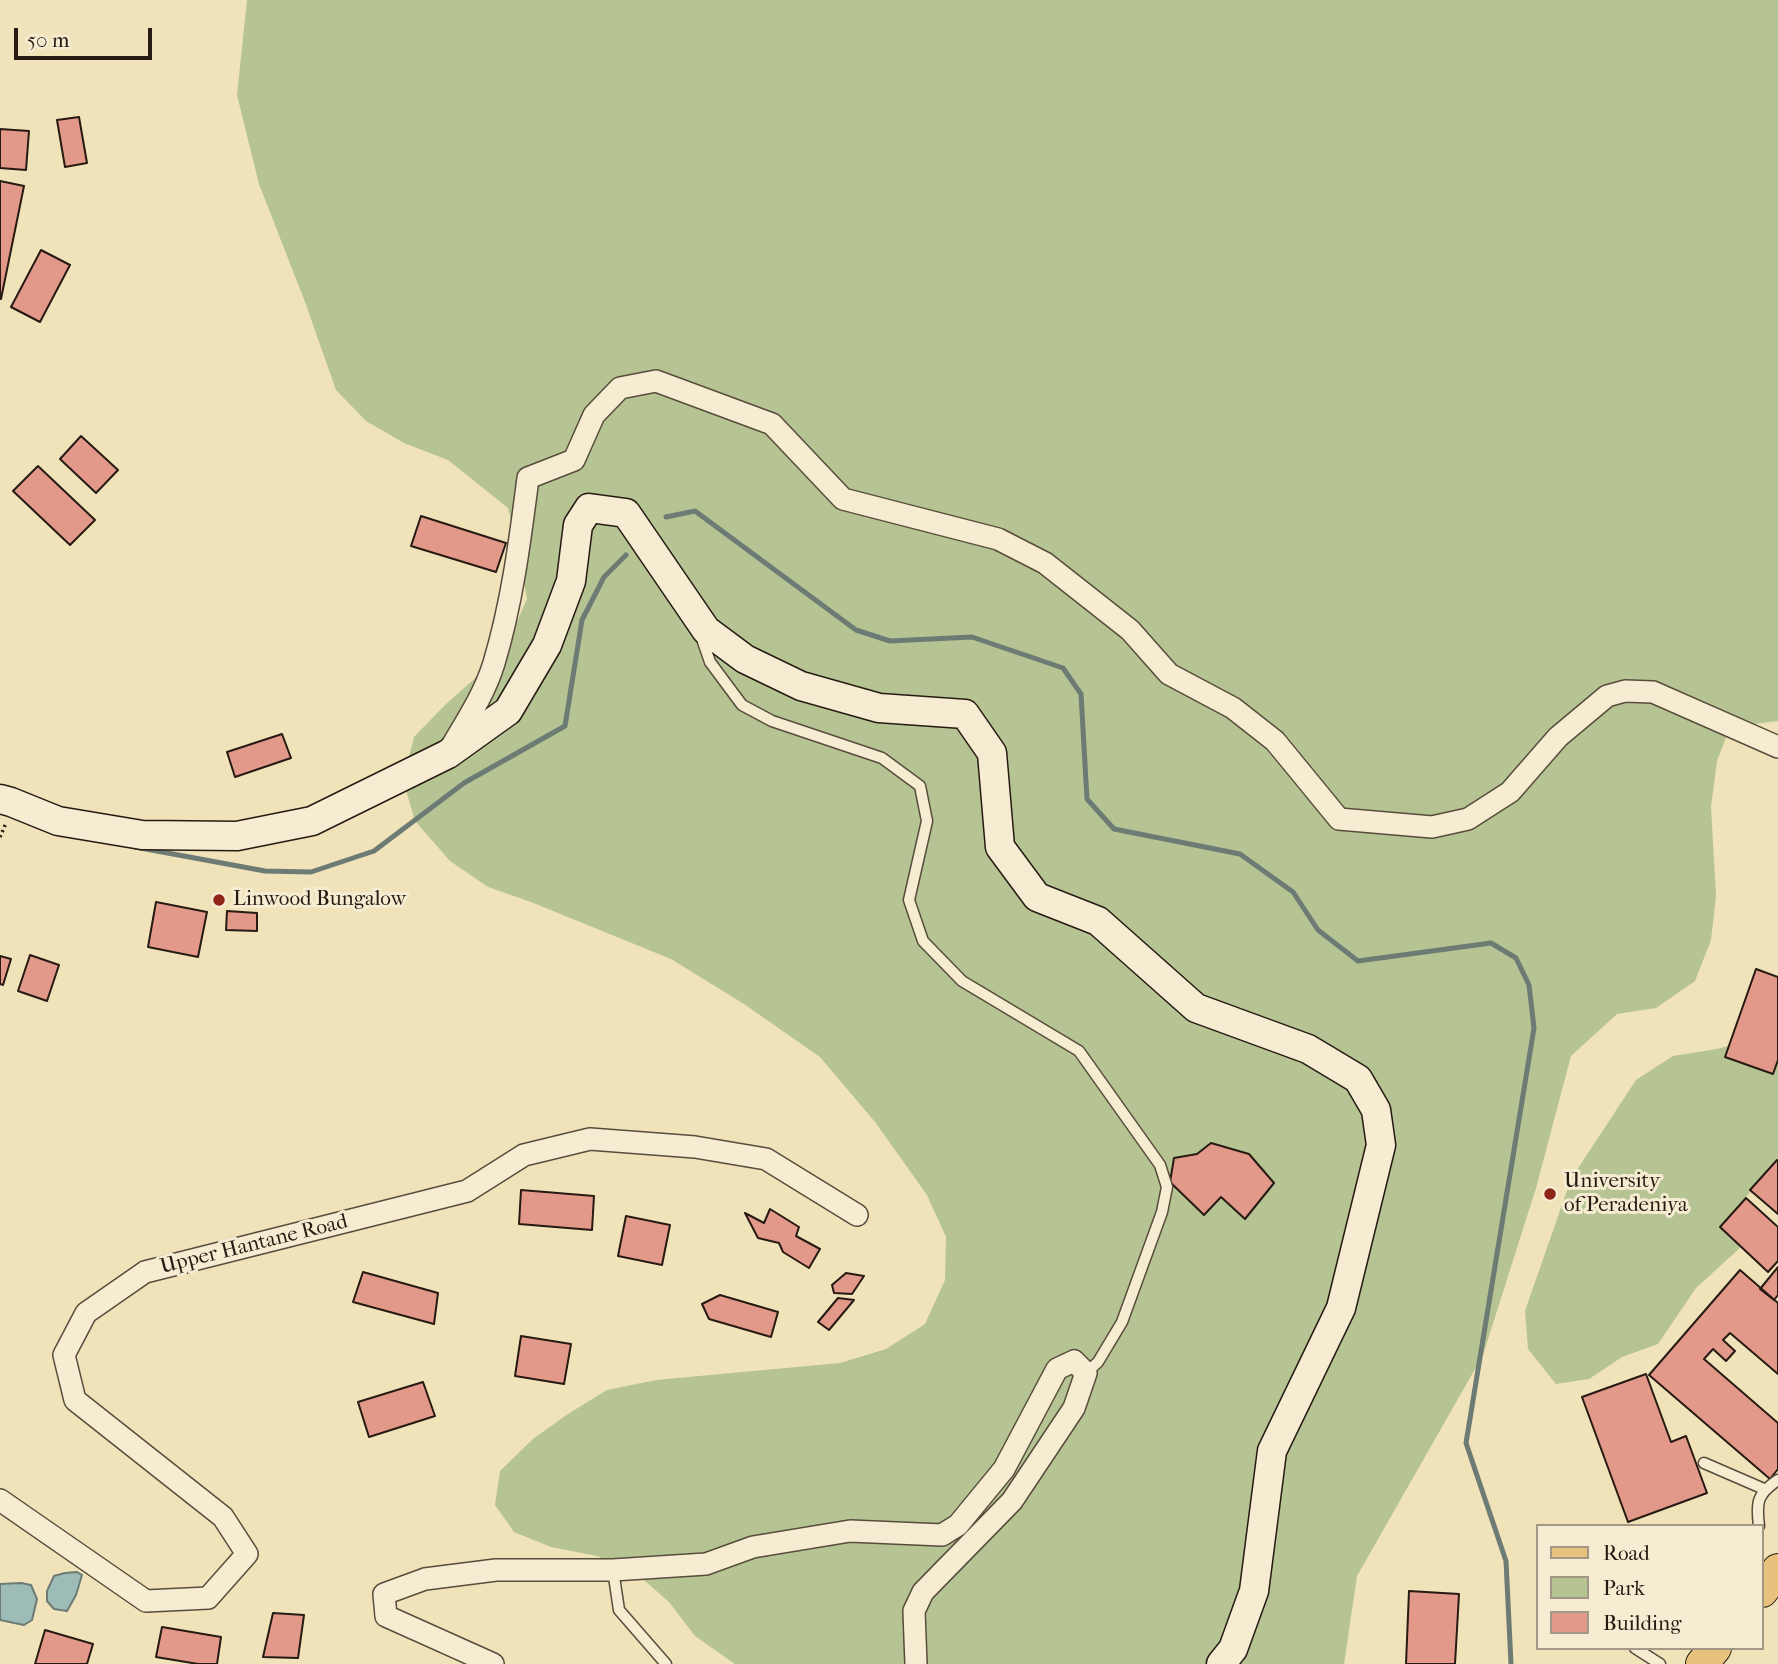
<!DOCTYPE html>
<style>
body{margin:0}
#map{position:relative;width:1778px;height:1664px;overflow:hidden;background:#f0e2b9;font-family:"IM FELL French Canon",serif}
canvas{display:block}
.legend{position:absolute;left:1536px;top:1524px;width:228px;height:126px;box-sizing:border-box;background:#f5ecd2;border:2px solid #a29885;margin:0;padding:9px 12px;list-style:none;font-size:21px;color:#261a12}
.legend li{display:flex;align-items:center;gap:14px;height:35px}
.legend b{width:35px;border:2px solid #a29885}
.scale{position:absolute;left:14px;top:28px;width:138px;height:32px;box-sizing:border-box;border:4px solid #261a12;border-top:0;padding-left:9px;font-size:21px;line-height:24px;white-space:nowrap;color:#261a12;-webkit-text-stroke:5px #f5ecd2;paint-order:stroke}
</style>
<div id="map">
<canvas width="1778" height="1664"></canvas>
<ul class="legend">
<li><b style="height:9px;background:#e8c17c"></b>Road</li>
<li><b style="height:19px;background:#b5c492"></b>Park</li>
<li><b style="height:19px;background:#e2998a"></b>Building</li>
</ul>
<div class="scale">50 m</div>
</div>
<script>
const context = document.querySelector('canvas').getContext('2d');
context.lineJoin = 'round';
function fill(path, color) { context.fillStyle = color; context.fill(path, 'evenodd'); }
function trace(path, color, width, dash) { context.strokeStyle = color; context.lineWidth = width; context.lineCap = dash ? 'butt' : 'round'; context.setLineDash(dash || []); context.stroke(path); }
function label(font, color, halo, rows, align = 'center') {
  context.font = font + ' "IM FELL French Canon",serif'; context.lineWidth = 6; context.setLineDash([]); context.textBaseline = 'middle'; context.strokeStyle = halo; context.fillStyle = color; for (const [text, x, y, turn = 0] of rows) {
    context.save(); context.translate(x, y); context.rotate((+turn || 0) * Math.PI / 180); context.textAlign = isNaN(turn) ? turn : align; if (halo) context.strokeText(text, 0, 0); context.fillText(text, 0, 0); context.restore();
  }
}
const green = new Path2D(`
 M247,0H1778V721L1730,727L1717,761L1711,807L1716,896L1711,940L1695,981L1656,1008L1617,1014L1571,1056L1536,1188L1483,1355L1357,1576L1344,1664H735L695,1636L669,1602L637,1574L597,1556L551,1547L514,1532L495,1505L500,1471L533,1439L568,1414L607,1390L656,1380L840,1363L886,1349L925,1324L945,1280L946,1237L927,1195L875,1122L820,1057L744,1004L671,959L531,902L488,887L450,861L415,821L403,780L414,737L445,705L480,674L509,640L527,599L519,555L508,508L448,460L404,443L366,421L336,390L305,302L259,184L237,95Z
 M1778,1027V1160L1720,1227L1741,1247L1696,1288L1658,1344L1622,1357L1589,1379L1556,1384L1528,1349L1525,1311L1571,1179L1636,1080L1673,1056L1717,1049L1761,1037Z`);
const water = new Path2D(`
 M77,1572L82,1575L76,1595L67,1611L54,1609L47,1601V1591L54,1576L65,1573Z
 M21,1583L31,1585L37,1599L32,1620L24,1625L0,1620V1584Z`);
const stream = new Path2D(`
 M666,517L695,511L856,630L890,641L972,637L1063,668L1081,694L1087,799L1114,829L1240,854L1293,892L1318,930L1358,961L1491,943L1516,958L1529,985L1534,1028L1466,1443L1506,1561L1511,1664
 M135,847L265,871L311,872L374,851L464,783L565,726L582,620L604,577L626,555`);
const building = new Path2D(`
 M79,117L87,163L65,167L57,120Z
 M0,129L29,131L26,170L0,168Z
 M0,181L24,186L1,299H0Z
 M41,250L70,265L40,322L11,307Z
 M81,436L118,470L96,493L60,459Z
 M38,466L95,520L70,545L13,491Z
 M421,516L506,543L496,572L411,546Z
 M282,734L291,758L235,777L227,752Z
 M156,902L207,912L198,957L148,947Z
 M227,911L257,913V931L226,930Z
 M30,955L59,965L47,1001L18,991Z
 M0,956L11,959L3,985L0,984Z
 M1756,969L1778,977V1060L1773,1074L1725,1057Z
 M1211,1143L1249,1154L1274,1183L1245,1219L1221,1197L1204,1215L1170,1182L1174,1158L1197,1154Z
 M1777,1160L1778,1161V1214L1750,1190Z
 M521,1190L594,1196L592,1230L519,1224Z
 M1746,1198L1778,1227V1261L1768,1272L1720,1227Z
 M770,1209L799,1227L796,1236L820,1249L809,1268L783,1252L779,1243L758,1238L745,1213L764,1223Z
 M626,1216L670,1225L662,1265L618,1256Z
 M1778,1267V1295L1774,1300L1760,1289Z
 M1740,1270L1778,1303V1374L1730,1333L1723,1340L1735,1351L1726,1361L1713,1349L1704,1359L1778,1423V1469L1770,1479L1649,1375Z
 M363,1272L438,1293L434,1324L353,1302Z
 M846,1273L864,1276L852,1294L834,1293L832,1285Z
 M720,1295L778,1312L771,1337L709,1319L702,1304Z
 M838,1298L854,1300L829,1330L818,1322Z
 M521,1336L571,1344L564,1384L515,1376Z
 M1646,1374L1671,1442L1686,1436L1707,1493L1628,1522L1582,1397Z
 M423,1382L435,1416L369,1437L358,1402Z
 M1409,1591L1459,1594L1455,1664H1406Z
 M273,1613L304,1615L298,1658L263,1657Z
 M162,1627L221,1637L217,1664H198L156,1657Z
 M45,1630L93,1644L87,1664H35Z`);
const path = new Path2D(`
 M0,837L6,823`);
const lane = new Path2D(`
 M700,633L710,662L742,705L772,721L882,758L920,786L927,821L909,900L923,941L962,981L1079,1051L1160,1165L1167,1187L1162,1212L1122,1322L1098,1362L1086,1373
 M1704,1463L1764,1489
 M1759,1526C1756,1502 1757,1494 1778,1480
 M613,1570L619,1610L666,1664
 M1635,1648L1660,1664`);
const street = new Path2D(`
 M450,749C466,722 485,693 494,663C512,603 520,541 528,478L574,460L594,415L620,388L656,381L772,424L843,499L998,539L1045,563L1130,630L1169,674L1233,708L1275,741L1339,819L1432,827L1468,819L1510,792L1558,737L1607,696L1625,691L1653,692L1778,747
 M0,1500L146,1601L208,1598L247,1554L223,1517L75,1400L64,1355L86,1313L145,1272L467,1191L524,1155L590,1139L695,1147L766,1159L857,1215
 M493,1664L386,1616L384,1594L425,1579L496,1570H613L706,1564L753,1547L850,1531L942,1535L958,1525L1004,1469L1057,1369L1074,1361L1086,1373L1074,1408L1012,1501L923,1592L914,1611L916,1664`);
const secondary = new Path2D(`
 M0,799L11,802L58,821L142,835L237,836L312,821L448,754L508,711L547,645L571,581L578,525L589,508L626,513L706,630L745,659L801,686L879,708L965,714L992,753L1000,847L1037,897L1098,921L1196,1008L1308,1049L1358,1079L1376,1110L1381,1145L1341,1308L1272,1451L1254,1591L1233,1649L1221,1664`);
const primary = new Path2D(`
 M1762,1591L1778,1570
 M1702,1664L1715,1648`);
const markers = [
 [219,900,7,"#8f2418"],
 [1550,1194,7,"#8f2418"]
];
const poiNames = [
 ["Linwood Bungalow",233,900],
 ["University",1564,1182],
 ["of Peradeniya",1564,1206]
];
const streetNames = [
 ["Upper Hantane Road",254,1245,-14]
];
fill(green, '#b5c492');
fill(water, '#9dbcb7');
trace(water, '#6d7b75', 2);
trace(stream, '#6d7b75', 5);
fill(building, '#e2998a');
trace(building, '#261a12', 2);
trace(lane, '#584c3c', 13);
trace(street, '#584c3c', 24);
trace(secondary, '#261a12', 31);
trace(primary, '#261a12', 34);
trace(path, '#261a12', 3.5, [2, 3.5]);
trace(lane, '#f5ecd2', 10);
trace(street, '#f5ecd2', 21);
trace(secondary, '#f5ecd2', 28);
trace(primary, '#e8c17c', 32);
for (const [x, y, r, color] of markers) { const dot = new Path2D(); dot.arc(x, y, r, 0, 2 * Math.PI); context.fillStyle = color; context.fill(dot); trace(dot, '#f5ecd2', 2.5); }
label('21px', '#261a12', '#f5ecd2', poiNames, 'left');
label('21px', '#261a12', '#f5ecd2', streetNames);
</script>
